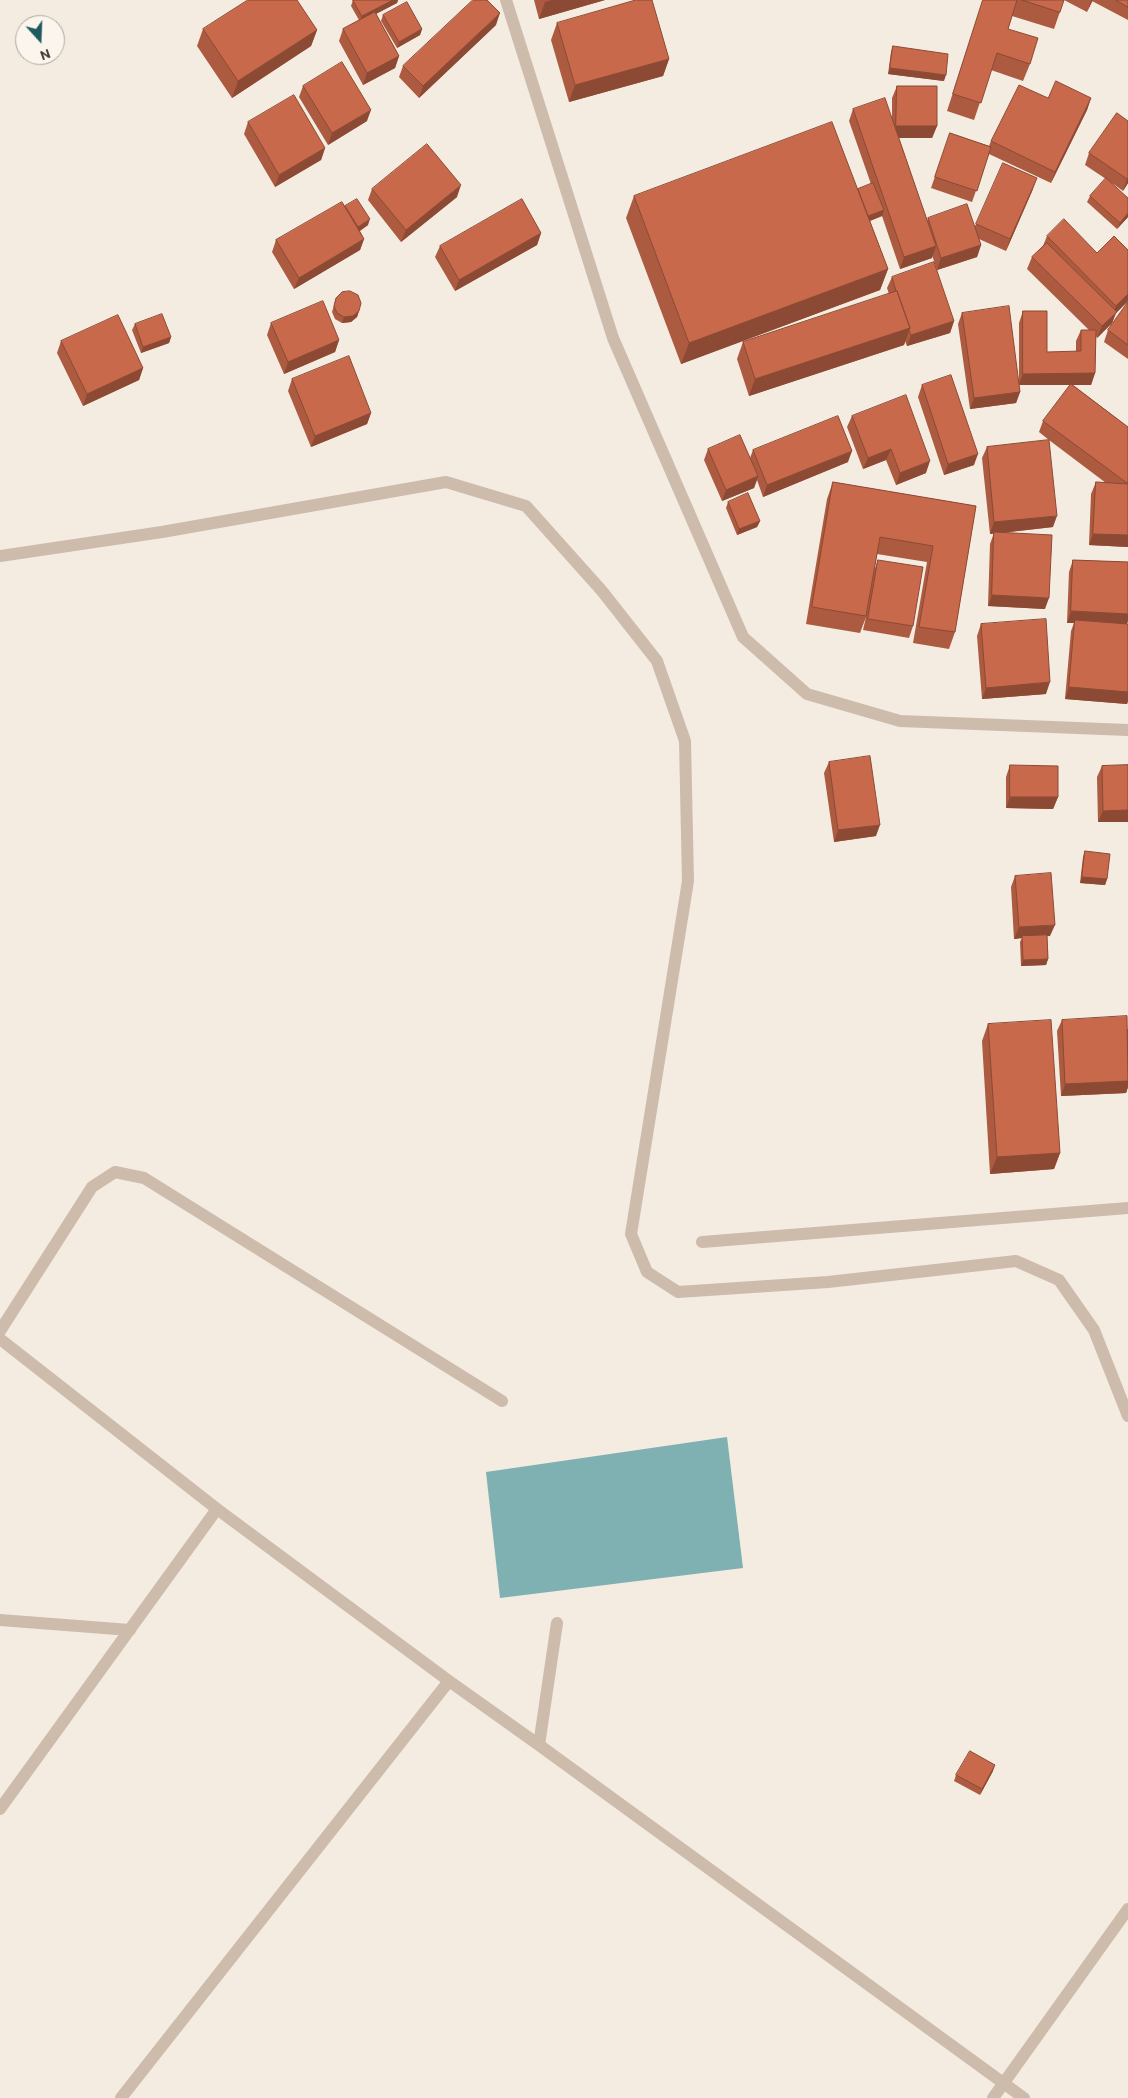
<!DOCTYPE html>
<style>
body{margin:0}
#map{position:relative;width:1128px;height:2098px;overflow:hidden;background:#f4ebe1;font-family:Overpass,sans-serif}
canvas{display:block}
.north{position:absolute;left:15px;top:15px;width:50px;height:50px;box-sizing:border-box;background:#fbf5ee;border:1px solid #aea6a0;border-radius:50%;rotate:160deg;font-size:14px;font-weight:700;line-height:20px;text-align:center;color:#3b302b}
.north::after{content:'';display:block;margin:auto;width:18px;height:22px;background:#1f5a5e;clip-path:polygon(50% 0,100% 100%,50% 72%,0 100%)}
</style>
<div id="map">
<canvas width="1128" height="2098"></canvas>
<div class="north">N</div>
</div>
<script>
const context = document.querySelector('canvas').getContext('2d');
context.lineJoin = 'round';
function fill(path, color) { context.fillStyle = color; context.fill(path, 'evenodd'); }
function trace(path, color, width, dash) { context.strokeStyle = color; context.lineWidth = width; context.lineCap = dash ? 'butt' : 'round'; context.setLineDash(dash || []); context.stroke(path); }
const water = new Path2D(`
 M727,1437L743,1568L500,1598L486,1472Z`);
const lane = new Path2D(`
 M0,556L162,532L446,482L526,506L602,591L657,661L685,741L688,881L631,1234L647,1272L678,1292L828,1282L1016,1261L1059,1280L1094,1330L1128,1416
 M0,1331L92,1187L115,1172L144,1178L502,1401
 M0,1339L217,1509L449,1681L539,1745L1024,2098
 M0,1620L130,1630
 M539,1745L557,1623
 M0,1809L217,1509
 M121,2098L449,1681
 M993,2098L1128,1909`);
const street = new Path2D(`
 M506,0L613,338L743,637L807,694L900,721L1128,730
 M702,1242L1128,1208`);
const wall = new Path2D(`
 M353,0H398L397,3L376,14L399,56L395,68L363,85L339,41L343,29L359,20L351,6Z
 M534,0H605L539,19Z
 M983,0H1128V20L1092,1L1087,12L1064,0L1054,29L1012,16L1008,29L1030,64L1023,81L991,70L974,120L947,111Z
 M383,15L422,29L420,35L397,48L381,21Z
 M557,23L669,59L663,76L569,102L551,40Z
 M496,25L419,98L399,77L403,66Z
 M203,29L317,30L311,46L232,98L197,46Z
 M893,46L944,81L888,74L891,52Z
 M303,86L367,121L328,145L299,97Z
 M897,86L937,126L932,138H899L927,221L928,218L975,226L976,224L1033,189L1006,251L979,239L981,245L977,257L937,270L932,255V258L900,269L882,216L870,221L888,269L880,290L681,364L626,218L634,196L858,189L871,184L849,121L853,109L892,119V98Z
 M1048,98H1091L1087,110L1051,183L989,154L972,202L931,188L950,133L989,146L991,141Z
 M1117,113L1128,183L1123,191L1112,183L1128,217L1117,229L1087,202L1090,196L1106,179L1085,165L1089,153Z
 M248,122L325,148L321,160L275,187L244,134Z
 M372,189L457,197L401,242L368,200Z
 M345,206L368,225L360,231L364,239L360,250L294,289L272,252L276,240Z
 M541,233L537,245L455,291L435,257L440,246Z
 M1047,236L1097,253L1128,250V301L1116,313L1112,323L1097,338L1096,336L1095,373L1091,385H1073L1128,427V547L1089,545L1091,494L1096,482L1106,483L1049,440L1053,527L1002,533L1045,609L988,606L990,544L994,533L990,534L982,458L987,447L1049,440L1039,432L1043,421L1070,385H1019L1020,392L1016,403L970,409L958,324L962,313L1019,380V323L1023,311L1047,352H1076V341L1081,330H1089L1027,269L1032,257L1043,246Z
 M892,277L954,321L950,333L907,346L905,341L904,345L749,396L737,359L743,342L889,294L887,288Z
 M336,298L359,311L357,317L351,322L342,323L335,319L332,312Z
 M1128,302V359L1104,342L1108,330Z
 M271,323L339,340L335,352L284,374L267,335Z
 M135,324L171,337L169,343L141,353L132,330Z
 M61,341L143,368L139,380L83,406L57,353Z
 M292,379L371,413L367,424L311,447L288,391Z
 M922,385L974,465L944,475L918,397Z
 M852,416L926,473L896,485L886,460L863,469L847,427Z
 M708,449L750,458L753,450L848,462L763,497L757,480L754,488L722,501L704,460Z
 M833,482L976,506L955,632L949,649L913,643L927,562L877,554L874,571L878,560L913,626L909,638L863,630L866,617L860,633L806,624L827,499Z
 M728,502L760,521L757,527L737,535L726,508Z
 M1073,560L1128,562V621L1127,624H1128V701L1127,704L1065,699L1071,631L1074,623H1067L1069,572Z
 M981,624L1046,694L982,699L977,636Z
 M829,762L876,836L834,842L824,773Z
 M1010,765L1058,797L1053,809L1006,808V777Z
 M1128,765V822H1098L1097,777L1102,766Z
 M1085,851L1107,879L1105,885L1080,883L1083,857Z
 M1015,876L1050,936H1047L1048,959L1046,965L1021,966L1020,942L1022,938L1014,939L1011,887Z
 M1062,1020L1128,1029V1087L1126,1093L1061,1096L1057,1031Z
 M988,1024L1060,1153L1054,1169L990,1174L982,1041Z
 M993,1771L980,1795L954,1781L956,1775Z`);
const shadedWall = new Path2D(`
 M393,0H398L397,3L360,22L362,16Z
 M552,0H605L539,19L545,2Z
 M1091,0H1093L1087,12L1091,1Z
 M500,13L496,25L419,98L423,86Z
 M422,29L420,35L397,48L399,42Z
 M317,30L311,46L232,98L238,81Z
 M399,56L395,68L363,85L367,73Z
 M669,59L663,76L569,102L575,85Z
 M890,68L946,75L944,81L888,74Z
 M1091,98L1087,110L1051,183L1055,172Z
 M371,110L367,121L328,145L332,133Z
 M896,126H937L932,138H892Z
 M325,148L321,160L275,187L279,175Z
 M1037,178L1033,189L1006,251L1010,239Z
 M1128,178V183L1123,191L1127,179Z
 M461,185L457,197L401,242L406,230Z
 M884,210L882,216L857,226L859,220Z
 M1128,213V217L1117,229L1120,223Z
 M370,219L368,225L355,234L357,228Z
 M541,233L537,245L455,291L459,280Z
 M364,239L360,250L294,289L299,278Z
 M981,245L977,257L937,270L941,258Z
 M936,246L932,258L900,269L904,257Z
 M888,269L880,290L681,364L689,343Z
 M1128,294V301L1116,313L1112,323L1097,338L1102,326L1112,316L1116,306Z
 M359,311L357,317L351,322L342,323L344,317Z
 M954,321L950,333L907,346L911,335Z
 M910,328L904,345L749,396L755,379Z
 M171,337L169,343L141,353L143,347Z
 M339,340L335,352L284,374L288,362Z
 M143,368L139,380L83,406L87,394Z
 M1095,373L1091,385H1019L1023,374Z
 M1020,392L1016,403L970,409L974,398Z
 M371,413L367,424L311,447L315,436Z
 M891,449L886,460L863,469L868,458Z
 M852,451L848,462L763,497L767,485Z
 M978,454L974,465L944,475L948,464Z
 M930,461L926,473L896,485L900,473Z
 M758,476L754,488L722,501L726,490Z
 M1057,516L1053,527L990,534L994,522Z
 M760,521L757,527L737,535L739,529Z
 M1093,534L1128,535V547L1089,545Z
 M992,595L1049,598L1045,609L988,606Z
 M1071,611L1128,614V621L1126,625L1075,620L1074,623H1067Z
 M1050,682L1046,694L982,699L986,688Z
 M1069,687L1128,692V701L1127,704L1065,699Z
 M1010,797H1058L1053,809L1006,808Z
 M1128,810V822H1098L1103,811Z
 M880,825L876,836L834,842L838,830Z
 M1082,877L1107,879L1105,885L1080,883Z
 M1055,925L1050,936L1022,938V936V938L1014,939L1019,927Z
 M1048,959L1046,965L1021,966L1023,960Z
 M1128,1081V1087L1126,1093L1061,1096L1065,1084Z
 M1060,1153L1054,1169L990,1174L997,1157Z
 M995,1765L993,1771L980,1795L982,1789Z`);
const building = new Path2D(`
 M248,0H297L317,30L238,81L203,29Z
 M353,0H393L362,16Z
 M473,0H487L500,13L423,86L403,66Z
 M636,0H652L669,59L575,85L557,23Z
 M983,0H1017L1008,29L1038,38L1030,64L997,53L981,103L953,94Z
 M1022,0H1064L1060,12Z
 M1116,0H1128V7Z
 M407,2L422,29L399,42L383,15Z
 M375,12L399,56L367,73L343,29Z
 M893,46L948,54L946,75L890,68Z
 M342,62L371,110L332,133L303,86Z
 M1056,81L1091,98L1055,172L991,141L1019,85L1048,98Z
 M897,86H937V126H896Z
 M294,95L325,148L279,175L248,122Z
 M885,98L936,246L904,257L853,109Z
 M1117,113L1128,121V178L1127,179L1089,153Z
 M832,122L888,269L689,343L634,196Z
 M950,133L991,147L977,191L935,177Z
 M427,144L461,185L406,230L372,189Z
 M1003,163L1037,178L1010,239L976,224Z
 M1106,178L1128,198V213L1120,223L1090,196Z
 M873,183L884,210L868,216L858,189Z
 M357,199L370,219L358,227L345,206Z
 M522,199L541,233L459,280L440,246Z
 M342,202L364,239L299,278L276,240Z
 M967,204L981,245L941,258L928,218Z
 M1064,219L1097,253L1114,236L1128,250V294L1116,306L1047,236Z
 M1047,243L1117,312L1102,326L1032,257Z
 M934,262L954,321L911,335L909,330L910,328L897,291H896L892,277Z
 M350,291L358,295L361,303L359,311L353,316L344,317L337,313L334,306L336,298L342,292Z
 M897,291L910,328L755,379L743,342Z
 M323,301L339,340L288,362L271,323Z
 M1128,302V345L1108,330Z
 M1009,306L1020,392L974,398L962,313Z
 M1023,311H1047V352L1081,351V330H1096L1095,373L1023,374Z
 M162,314L171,337L143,347L135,324Z
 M118,315L143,368L87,394L61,341Z
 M349,356L371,413L315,436L292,379Z
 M951,375L978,454L948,464L922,385Z
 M1071,384L1128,427V482L1127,483L1043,421Z
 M906,395L930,461L900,473L891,449L868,458L852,416Z
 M838,416L852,451L767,485L753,450Z
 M740,435L758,476L726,490L708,449Z
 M1049,440L1057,516L994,522L987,447Z
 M833,482L976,506L955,632L919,627L933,546L880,537L866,616L812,607Z
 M1096,482L1128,484V535L1093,534Z
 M748,493L760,521L739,529L728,502Z
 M994,532L1052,535L1049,598L992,595Z
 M878,560L923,567L913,626L868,619Z
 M1073,560L1128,562V614L1071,611Z
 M1046,619L1050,682L986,688L981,624Z
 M1075,620L1128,624V692L1069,687Z
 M870,756L880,825L838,830L829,762Z
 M1010,765L1058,766V797H1010Z
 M1128,765V810L1103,811L1102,766Z
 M1085,851L1110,854L1107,879L1082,877Z
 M1051,873L1055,925L1019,927L1015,876Z
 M1047,935L1048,959L1023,960L1022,936Z
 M1127,1016L1128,1081L1065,1084L1062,1020Z
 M1051,1020L1060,1153L997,1157L988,1024Z
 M970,1751L995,1765L982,1789L956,1775Z`);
fill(water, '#7fb0b2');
trace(lane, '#cdbbac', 12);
trace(street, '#cdbbac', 12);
fill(wall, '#ac5a40');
fill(shadedWall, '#8c4a34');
fill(building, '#c8694b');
trace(building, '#8c4a34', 1);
</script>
